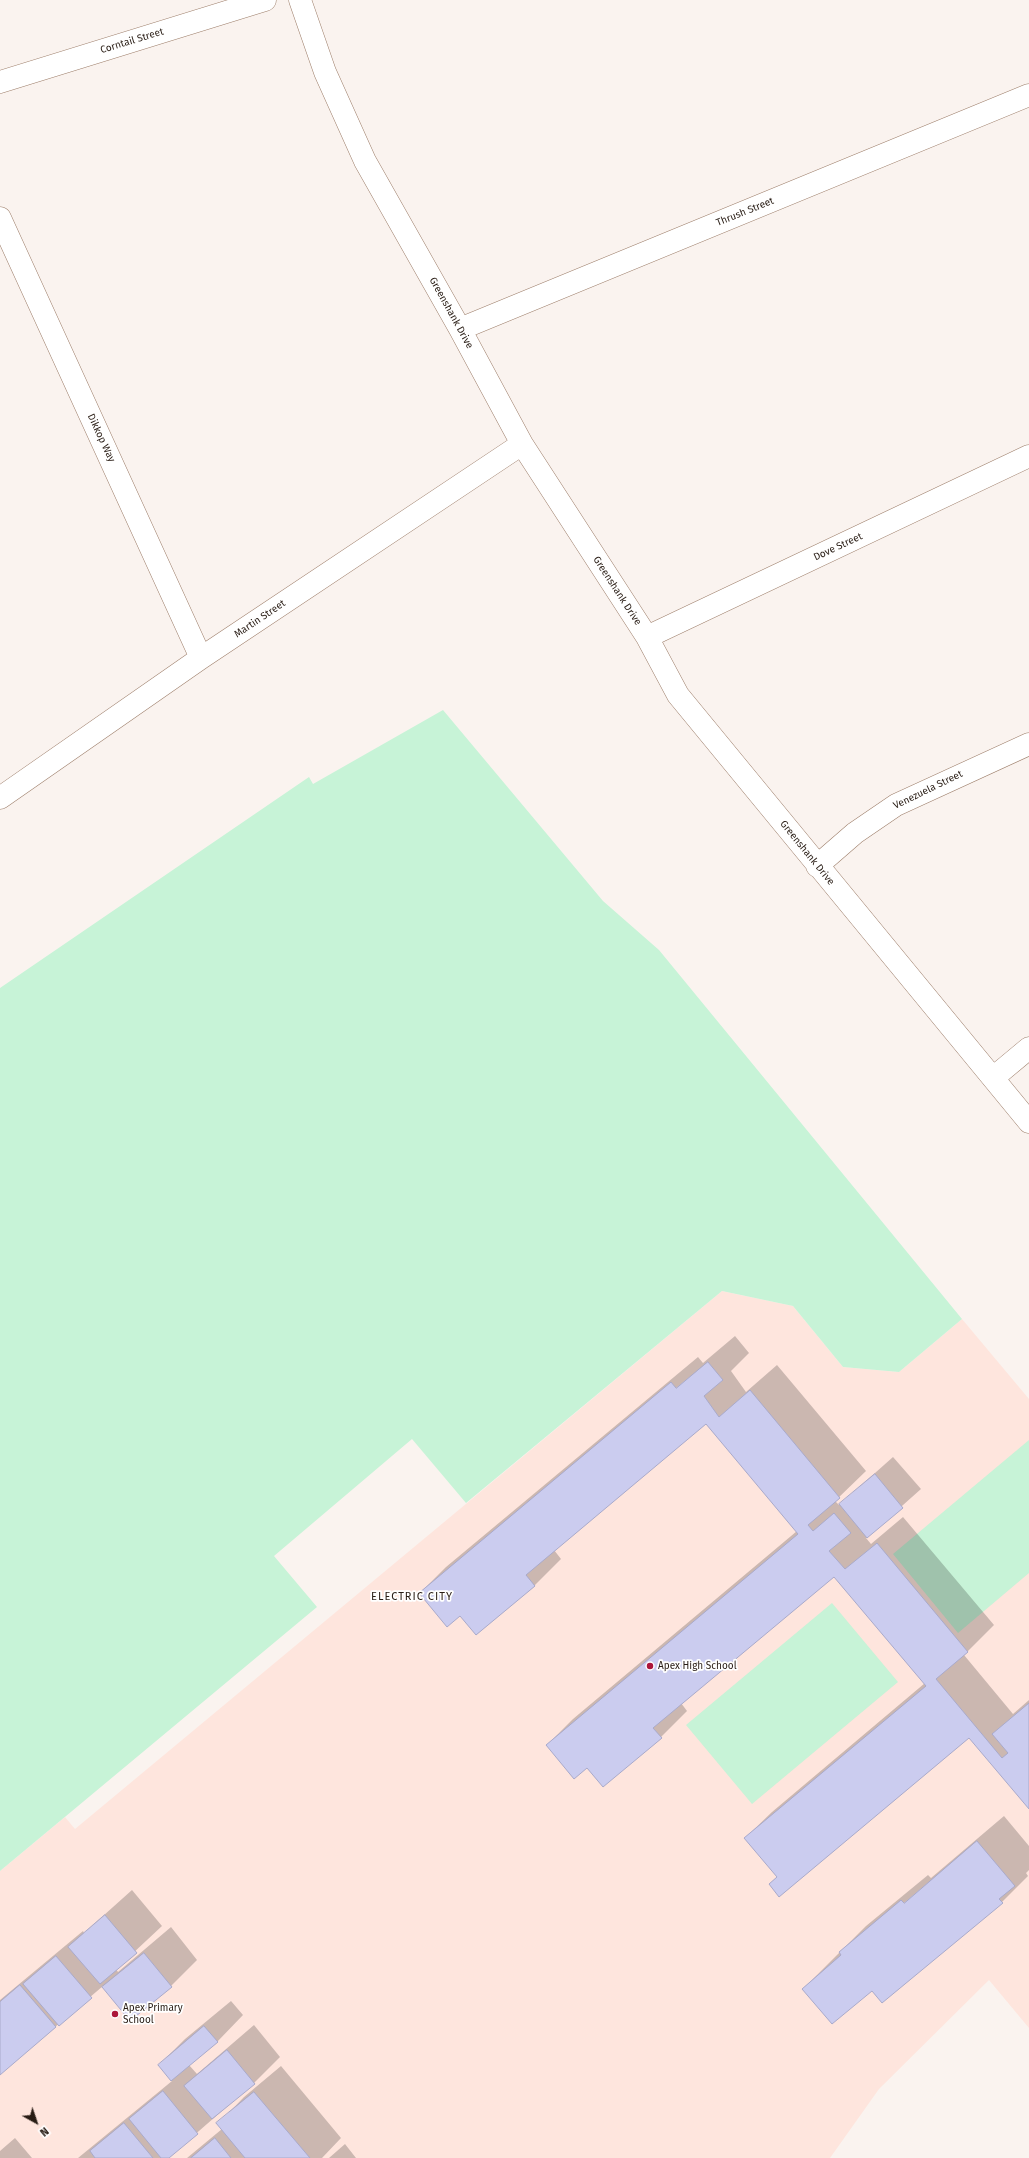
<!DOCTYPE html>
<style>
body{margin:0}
#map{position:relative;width:1029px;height:2158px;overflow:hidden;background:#faf3ef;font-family:"Fira Sans",sans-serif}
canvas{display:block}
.north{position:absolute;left:16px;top:2102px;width:40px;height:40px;-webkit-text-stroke:3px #fff;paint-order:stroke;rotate:140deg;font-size:11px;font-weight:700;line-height:16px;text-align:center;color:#281c14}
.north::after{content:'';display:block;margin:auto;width:14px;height:18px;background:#281c14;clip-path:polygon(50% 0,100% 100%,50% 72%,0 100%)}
</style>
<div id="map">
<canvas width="1029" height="2158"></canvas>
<div class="north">N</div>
</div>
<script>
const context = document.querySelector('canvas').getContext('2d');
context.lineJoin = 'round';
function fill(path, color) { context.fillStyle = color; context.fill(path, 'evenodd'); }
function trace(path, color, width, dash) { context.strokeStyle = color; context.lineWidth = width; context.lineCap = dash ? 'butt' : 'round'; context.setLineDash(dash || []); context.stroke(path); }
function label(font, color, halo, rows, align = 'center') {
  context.font = font + ' "Fira Sans",sans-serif'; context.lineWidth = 3.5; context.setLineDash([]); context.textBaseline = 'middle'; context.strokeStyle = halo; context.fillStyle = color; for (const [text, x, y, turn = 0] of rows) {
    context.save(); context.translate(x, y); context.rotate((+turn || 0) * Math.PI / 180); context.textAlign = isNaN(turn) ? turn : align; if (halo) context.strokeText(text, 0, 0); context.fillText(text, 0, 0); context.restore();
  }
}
const education = new Path2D(`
 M722,1291L793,1306L843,1367L899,1372L962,1319L1029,1399V2028L989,1980L879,2089L830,2158H0V1871L65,1817L75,1829Z`);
const green = new Path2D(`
 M443,710L603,901L659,950L962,1319L899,1372L843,1367L793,1306L722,1291L466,1503L412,1439L274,1556L317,1607L0,1871V988L309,777L313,784Z
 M1029,1440V1573L958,1633L893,1554Z
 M832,1603L898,1682L752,1804L686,1725Z`);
const shadow = new Path2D(`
 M735,1336L749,1353L731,1371L746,1392L777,1365L866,1471L835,1501L839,1505L893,1457L921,1489L866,1538L871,1544L903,1517L994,1625L964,1655L1013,1714L1029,1700V1808L969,1736L770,1884L778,1876L745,1838L772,1812L925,1683L834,1575L681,1703L687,1711L661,1737L588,1767L547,1745L573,1719L797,1531L706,1423L554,1550L561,1559L535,1585L477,1634L461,1614L420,1593L446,1567L698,1357L703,1363Z
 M1004,1816L1029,1846V1870L1026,1873L1028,1876L1002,1902L882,2002L872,1990L803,1989L866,1926L928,1875L931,1878Z
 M132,1890L162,1926L116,1969L118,1972L171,1927L197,1960L171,1986L130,2019L103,1986L0,2074V2000L83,1931L84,1933Z
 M231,2001L243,2015L217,2042L189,2065L197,2074L254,2025L280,2057L254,2083L168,2158H78L172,2081L159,2065L185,2039Z
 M281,2066L341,2138L322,2158H187L222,2129L218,2124L244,2097Z
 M15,2138L32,2158H0V2151Z
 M345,2144L356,2158H329Z`);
const building = new Path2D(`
 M708,1362L723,1380L704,1396L719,1417L750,1390L840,1498L808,1525L813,1531L834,1513L851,1533L829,1551L845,1569L877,1543L968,1652L936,1679L1002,1758L1008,1753L992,1734L1029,1703V1809L969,1738L779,1897L769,1884L777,1877L744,1838L926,1686L834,1577L653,1728L662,1738L603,1787L587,1768L574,1779L546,1745L798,1534L706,1424L526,1575L535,1586L476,1635L460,1616L447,1627L419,1593L671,1382L676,1388Z
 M875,1474L903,1508L867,1538L839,1504Z
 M977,1841L1015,1886L999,1899L1003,1903L882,2003L872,1991L832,2024L802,1989L841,1955L839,1952L901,1900L904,1903Z
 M105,1915L137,1953L100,1984L68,1947Z
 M144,1953L172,1987L130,2021L102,1987Z
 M56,1956L92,1998L59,2026L23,1984Z
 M20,1985L56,2027L0,2075V2002Z
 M204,2026L218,2042L171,2081L158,2065Z
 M227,2050L255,2084L212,2119L184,2086Z
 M163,2091L198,2134L169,2158H161L129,2119Z
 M254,2092L310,2158H245L216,2123Z
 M124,2123L153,2158H95L90,2151Z
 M215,2138L231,2158H191Z`);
const minor = new Path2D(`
 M300,0L325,72L365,161L460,329L522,444L647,637L678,695L1029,1122
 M0,82L265,0
 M0,218L201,658
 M460,329L1029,95
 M647,637L1029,456
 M0,798L201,658L522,444
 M817,866L855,833L896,805L1029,744
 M993,1078L1029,1048`);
const markers = [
 [650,1666,4,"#ac163a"],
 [115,2014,4,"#ac163a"]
];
const streetNames = [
 ["Corntail Street",132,41,-17],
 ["Thrush Street",745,212,-22],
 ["Greenshank Drive",451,313,61],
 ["Dikkop Way",101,438,65],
 ["Dove Street",838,547,-25],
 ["Greenshank Drive",617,591,57],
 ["Martin Street",260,619,-34],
 ["Venezuela Street",928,790,-26],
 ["Greenshank Drive",807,853,51]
];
const poiNames = [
 ["Apex High School",658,1666],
 ["Apex Primary",123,2008],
 ["School",123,2020]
];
const neighbourhoodNames = [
 ["ELECTRIC CITY",412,1597]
];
fill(education, '#fee5dd');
fill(green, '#c7f3d7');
fill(shadow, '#0003');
fill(building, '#cbccef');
trace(building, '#a9aacb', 1);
trace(minor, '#9d7e6a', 23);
trace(minor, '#fff', 22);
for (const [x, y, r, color] of markers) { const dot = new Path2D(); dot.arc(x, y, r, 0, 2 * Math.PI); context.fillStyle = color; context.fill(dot); trace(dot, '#fff', 1.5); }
label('10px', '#281c14', '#fff', streetNames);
label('10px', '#281c14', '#fff', poiNames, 'left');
context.letterSpacing = '1px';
label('11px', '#281c14', '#fff', neighbourhoodNames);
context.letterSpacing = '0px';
</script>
